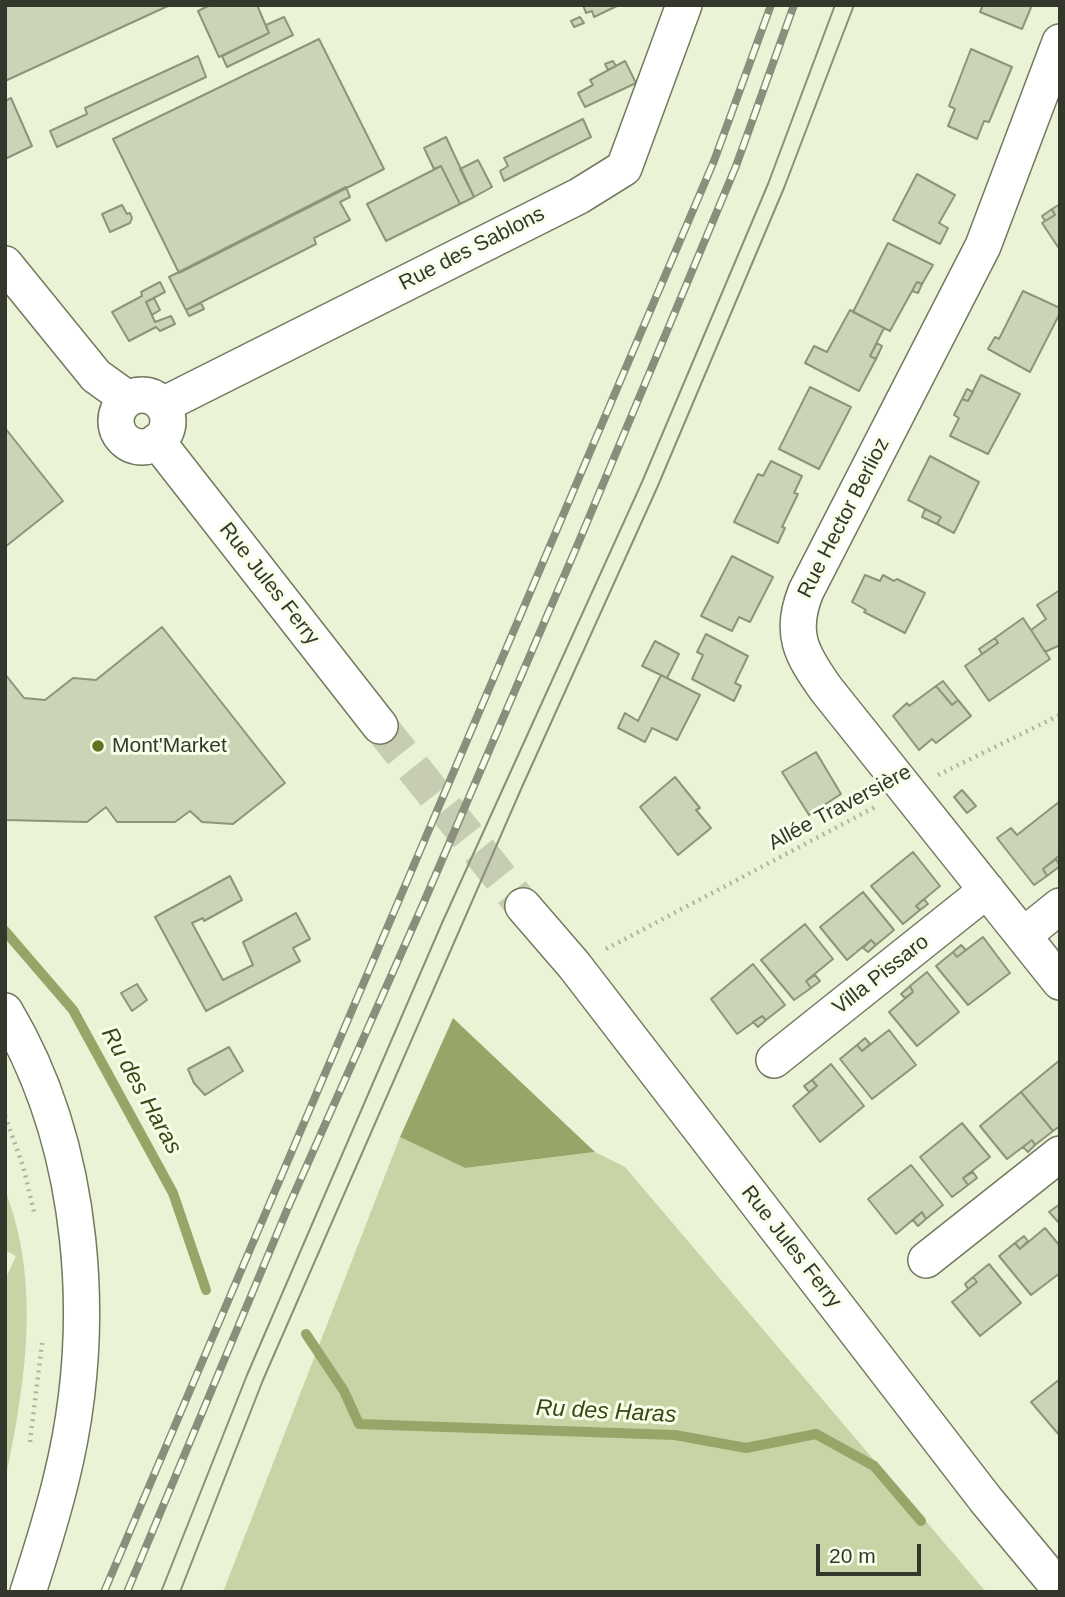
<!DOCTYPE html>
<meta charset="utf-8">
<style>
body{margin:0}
#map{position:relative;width:1065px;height:1597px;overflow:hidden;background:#eaf3d5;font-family:Arial,sans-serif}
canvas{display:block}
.frame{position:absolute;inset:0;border:7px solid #34372c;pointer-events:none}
.scale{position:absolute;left:816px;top:1544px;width:105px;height:32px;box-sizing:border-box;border:4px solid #34372c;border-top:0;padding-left:9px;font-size:21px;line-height:24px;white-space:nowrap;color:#34372c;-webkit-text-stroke:5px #f8ffe8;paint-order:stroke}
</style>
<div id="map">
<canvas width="1065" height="1597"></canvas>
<div class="frame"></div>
<div class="scale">20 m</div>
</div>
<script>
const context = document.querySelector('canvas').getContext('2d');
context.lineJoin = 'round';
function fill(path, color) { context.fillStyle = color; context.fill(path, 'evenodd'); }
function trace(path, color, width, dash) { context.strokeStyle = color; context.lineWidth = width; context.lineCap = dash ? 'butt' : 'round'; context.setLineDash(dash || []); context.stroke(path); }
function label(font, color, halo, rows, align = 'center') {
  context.font = font + ' Arial,sans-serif'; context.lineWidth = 6; context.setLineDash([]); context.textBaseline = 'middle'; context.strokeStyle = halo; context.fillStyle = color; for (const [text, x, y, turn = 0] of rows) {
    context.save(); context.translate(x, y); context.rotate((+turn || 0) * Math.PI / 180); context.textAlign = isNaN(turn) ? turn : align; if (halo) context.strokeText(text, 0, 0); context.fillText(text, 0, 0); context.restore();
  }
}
const green = new Path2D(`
 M400,1137L465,1168L595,1152L625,1167L986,1592H223Z
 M5,1190C42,1285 25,1385 5,1482V1280L16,1256L5,1250Z`);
const water = new Path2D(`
 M453,1018L595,1152L465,1168L400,1137Z`);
const stream = new Path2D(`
 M5,931L73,1010L173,1193L206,1290
 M306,1334L344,1391L359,1424L675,1435L746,1448L816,1434L874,1466L921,1521`);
const building = new Path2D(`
 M5,5H170L5,81Z
 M210,5H257L269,33L219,57L198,11Z
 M583,5H619L594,17L592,11L586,13Z
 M983,5H1032L1022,29L980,12Z
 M284,17L293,35L227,67L222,56L269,33L266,25Z
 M580,17L584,23L574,27L571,21Z
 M319,39L384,169L179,273L113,139Z
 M971,49L1012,67L989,122L984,121L977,139L948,126L955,109L949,106Z
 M198,56L206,77L57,147L50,131L87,114L85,108Z
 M613,61L616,66L608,70L605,64Z
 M625,61L636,83L585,107L578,93L593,85L590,80Z
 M11,98L32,146L5,159V101Z
 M583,119L591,137L504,181L500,171L508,166L504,158Z
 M446,137L474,197L460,204L441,166L434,169L424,148Z
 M478,160L492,187L474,197L460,169Z
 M441,166L460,204L386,241L367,204Z
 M917,174L955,195L939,223L948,228L940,244L893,220Z
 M346,187L350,197L340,202L350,220L314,238L316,244L186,310L169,277Z
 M1060,204V245L1058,247L1042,223L1055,215L1052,209Z
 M122,205L127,214L130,213L132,218L130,223L110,232L102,214Z
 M1052,209L1055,215L1045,221L1042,216Z
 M888,243L933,265L922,284L917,282L890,331L853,312Z
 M160,282L165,292L146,302L155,322L171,316L175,324L160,331L156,327L129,341L112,312L142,296L141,292Z
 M917,282L922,284L918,293L912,291Z
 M1023,291L1060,308V313L1030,372L988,349L995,337L999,339Z
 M154,298L160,310L152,315L146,302Z
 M201,303L204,309L189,316L186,310Z
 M850,310L884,328L870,356L876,359L859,391L805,363L814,346L827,352Z
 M877,343L882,346L876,359L870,356Z
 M981,375L1020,394L988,454L950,436L959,418L954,415L962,399L968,401Z
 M810,387L851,407L819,469L779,449Z
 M967,389L973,392L968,401L962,399Z
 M5,428L63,501L5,547Z
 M930,456L979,482L954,533L937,524L941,517L908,500Z
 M771,461L802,476L794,493L798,494L782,527L785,528L778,543L734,522L758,474L763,476Z
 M925,509L941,517L937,524L922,517Z
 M732,556L773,577L750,622L739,617L732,631L701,616Z
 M865,575L880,581L883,575L894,581L897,579L925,593L905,633L864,612L866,610L852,602Z
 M1060,590V645L1045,652L1031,630L1046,619L1037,605Z
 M1023,618L1050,659L989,701L965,666L998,643L995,638Z
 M162,627L285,783L233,824L202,822L190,811L175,822H117L106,807L87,822L6,820L5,674L24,698L45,700L73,678L96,680Z
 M706,634L748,656L735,683L741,686L734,701L692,679L703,655L697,652Z
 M995,638L998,643L982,654L979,649Z
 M655,641L679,654L667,678L642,666Z
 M661,675L700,695L677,740L652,728L645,742L618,728L625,713L638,721Z
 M943,681L958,700L952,705L936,686Z
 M936,686L952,705L958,700L971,716L936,743L932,739L919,750L893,716L907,703L909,706Z
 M816,752L841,794L809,815L782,772Z
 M675,777L700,808L696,810L711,828L678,855L640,807Z
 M962,790L976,806L967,813L954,797Z
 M1059,802L1060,855L1043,869L1047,876L1034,885L997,838L1011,828L1017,835Z
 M913,852L940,886L916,906L920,910L903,924L871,886Z
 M1056,859L1060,866L1047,876L1043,869Z
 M230,876L242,900L204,921L203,918L192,923L223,980L253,965L243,942L296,913L310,939L293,948L300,961L206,1011L155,917Z
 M863,892L894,930L876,945L871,940L847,960L820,927Z
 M924,899L928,904L920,910L916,906Z
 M805,924L833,959L806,981L811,988L794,1000L761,960Z
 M983,937L1010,973L968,1005L936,966L953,952L957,957Z
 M871,940L876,945L868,952L863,948Z
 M961,945L966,950L957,957L953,952Z
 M753,964L785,1005L766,1020L762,1016L737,1034L711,999Z
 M927,972L959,1012L917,1046L889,1012L913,992L910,986Z
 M815,975L820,981L811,988L806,981Z
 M137,984L147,1000L132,1011L121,993Z
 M910,986L913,992L905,998L901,994Z
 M762,1016L766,1020L758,1027L753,1022Z
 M889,1030L916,1065L872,1099L840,1059L857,1045L862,1051Z
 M865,1038L870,1044L862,1051L857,1045Z
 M229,1047L243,1071L205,1095L194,1083L188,1069Z
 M1060,1060V1126L1053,1131L1021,1092Z
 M831,1064L864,1106L820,1142L793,1106L817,1086L812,1080Z
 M812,1080L817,1086L809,1092L804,1086Z
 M1021,1092L1053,1131L1035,1145L1032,1140L1007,1159L980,1126Z
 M962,1123L990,1157L963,1178L968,1185L952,1197L920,1157Z
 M1032,1140L1035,1145L1028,1152L1023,1147Z
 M911,1165L943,1205L926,1219L922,1212L896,1234L868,1199Z
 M973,1172L977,1178L968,1185L963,1178Z
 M1060,1204V1224L1049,1212Z
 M922,1212L926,1219L918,1226L913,1220Z
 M1045,1228L1060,1246V1273L1031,1295L999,1256L1015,1243L1020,1249Z
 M1024,1236L1028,1241L1020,1249L1015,1243Z
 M989,1264L1021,1303L980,1336L952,1302L977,1282L973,1277Z
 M973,1277L977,1282L968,1289L965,1284Z
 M1060,1379V1436L1031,1402Z`);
const minorTunnel = new Path2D(`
 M380,726L523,906`);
const path = new Path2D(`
 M938,775L1060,715
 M606,949L877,806
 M5,1116L23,1166L35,1216
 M30,1442L42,1343`);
const minor = new Path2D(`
 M1060,42L983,246L806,591C789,633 801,654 826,689L1060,982
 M5,264L96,376L128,399
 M116 421a26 26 0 1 1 52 0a26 26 0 1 1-52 0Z
 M163,405L579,196L624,168L684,5
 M157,441L380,726
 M523,906L574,965L986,1500L1060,1589
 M1024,935L1060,906
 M5,1011C86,1147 99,1327 61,1480C52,1517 40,1555 28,1592
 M774,1060L987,890
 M926,1260L1060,1154`);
const tram = new Path2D(`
 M161,1592L247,1375L442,923L642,482L768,184L835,5
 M180,1592L263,1380L522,787L657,488L784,188L854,5`);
const rail = new Path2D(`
 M104,1592L714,161L771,5
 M127,1592L287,1210L424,902L580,539L736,166L794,5`);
const markers = [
 [98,746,7,"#617220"]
];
const streetNames = [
 ["Rue des Sablons",472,249,-27],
 ["Rue Hector Berlioz",844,518,-63],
 ["Rue Jules Ferry",269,584,52],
 ["Allée Traversière",840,808,-28],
 ["Villa Pissaro",881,975,-38],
 ["Rue Jules Ferry",791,1247,52]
];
const poiNames = [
 ["Mont'Market",112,746]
];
const waterNames = [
 ["Ru des Haras",141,1091,61],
 ["Ru des Haras",606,1412,3]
];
fill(green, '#c7d5a6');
fill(water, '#96a669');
trace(stream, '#96a669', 10);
fill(building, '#ccd4b8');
trace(building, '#8d947a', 2);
trace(minorTunnel, '#c6cdb3', 35, [35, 18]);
trace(minor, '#72795f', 38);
trace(path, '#afb69e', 4.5, [2, 5]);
trace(minor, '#fff', 35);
trace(tram, '#898f7b', 2);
trace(rail, '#898f7b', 8);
trace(rail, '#f8ffe8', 5, [16]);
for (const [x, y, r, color] of markers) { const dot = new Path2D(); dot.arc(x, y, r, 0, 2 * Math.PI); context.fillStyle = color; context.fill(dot); trace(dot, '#f8ffe8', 2.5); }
label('21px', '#34372c', '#f8ffe8', streetNames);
label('21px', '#34372c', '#f8ffe8', poiNames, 'left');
label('italic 23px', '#3c4718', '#f8ffe8', waterNames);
</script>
